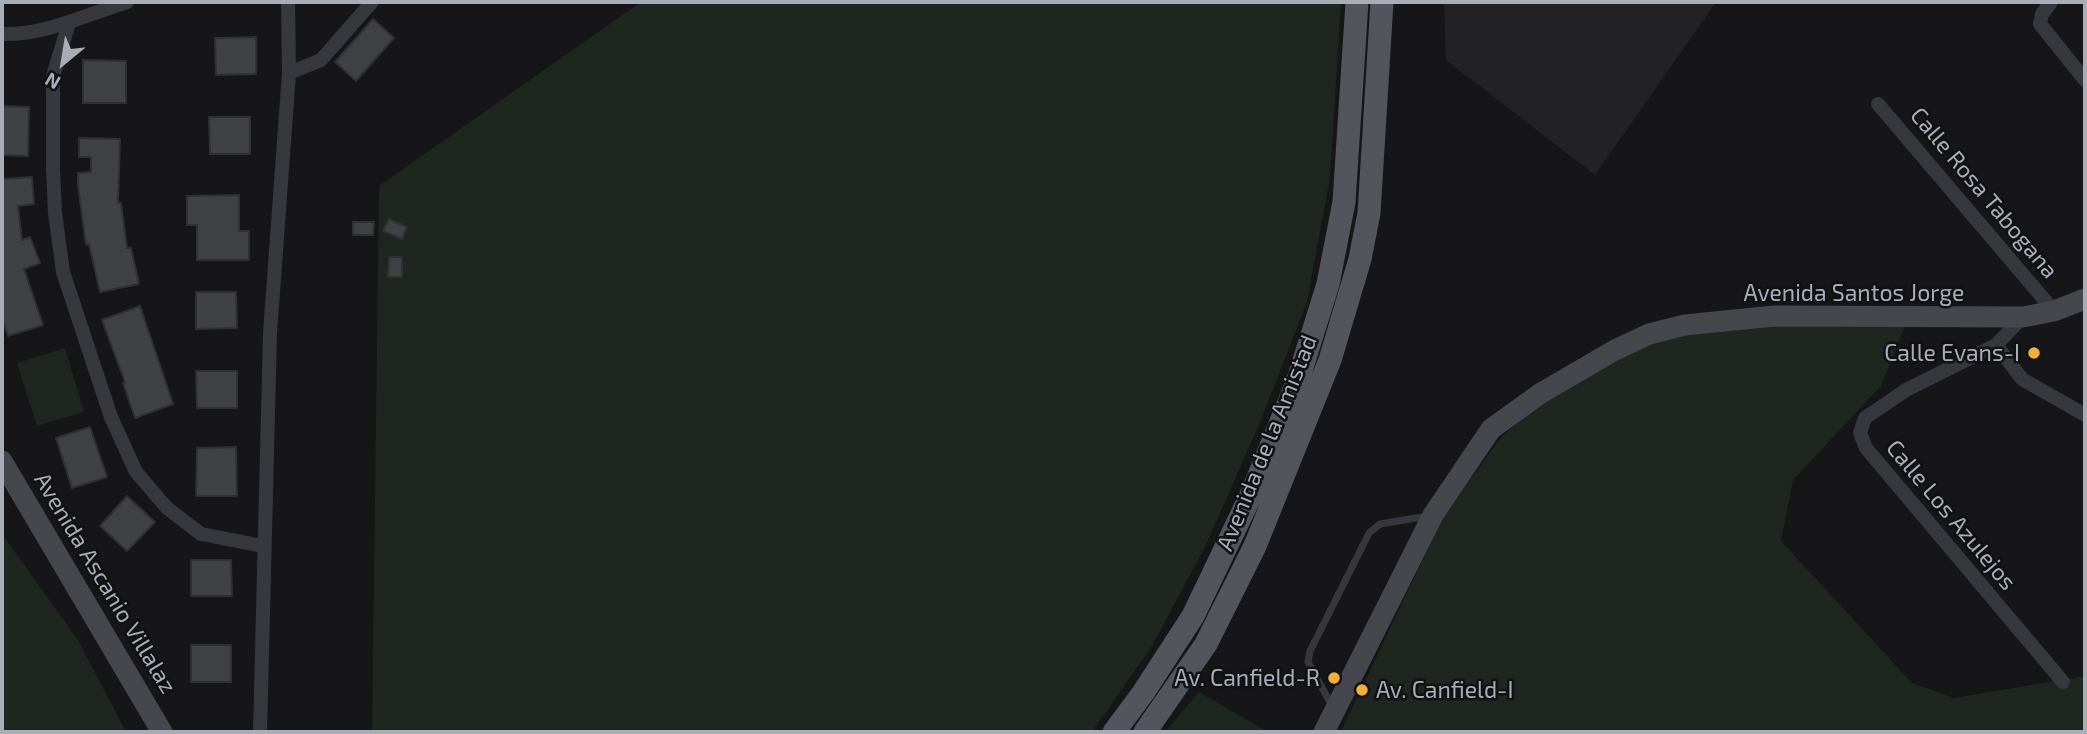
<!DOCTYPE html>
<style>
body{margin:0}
#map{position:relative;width:2087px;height:734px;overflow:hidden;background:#161618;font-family:"Exo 2",sans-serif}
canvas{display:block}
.frame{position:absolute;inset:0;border:4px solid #a8adb8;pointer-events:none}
.north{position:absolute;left:28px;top:28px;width:70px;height:70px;-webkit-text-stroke:5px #111113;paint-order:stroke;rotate:210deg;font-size:19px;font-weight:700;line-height:28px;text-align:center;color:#a8adb8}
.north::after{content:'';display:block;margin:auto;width:24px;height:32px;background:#a8adb8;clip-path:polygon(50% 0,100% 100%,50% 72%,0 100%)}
</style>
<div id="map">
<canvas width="2087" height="734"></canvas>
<div class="frame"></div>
<div class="north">N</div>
</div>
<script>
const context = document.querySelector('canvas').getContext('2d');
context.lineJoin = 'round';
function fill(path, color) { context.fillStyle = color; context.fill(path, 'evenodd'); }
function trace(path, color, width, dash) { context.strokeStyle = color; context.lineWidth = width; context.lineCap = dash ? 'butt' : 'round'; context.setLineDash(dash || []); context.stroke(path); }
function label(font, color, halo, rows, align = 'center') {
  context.font = font + ' "Exo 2",sans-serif'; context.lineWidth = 5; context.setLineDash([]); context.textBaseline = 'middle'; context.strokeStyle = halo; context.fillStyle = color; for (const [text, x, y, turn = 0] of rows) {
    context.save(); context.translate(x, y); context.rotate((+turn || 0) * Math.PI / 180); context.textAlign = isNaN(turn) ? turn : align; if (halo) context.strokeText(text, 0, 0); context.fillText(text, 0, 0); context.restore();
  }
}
const built = new Path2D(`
 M1444,2H1716L1595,175L1446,60Z`);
const green = new Path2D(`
 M641,2H1341L1330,178L1307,302L1261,420L1205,547L1152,646L1092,732H372L379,186Z
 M1743,325L1905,326L1881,386L1793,480L1781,541L1912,683L1954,698L2085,676V732H1341L1443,517L1503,435L1545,399L1633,346Z
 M65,348L84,412L37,426L17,363Z
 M2,534L78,640L126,732H2Z
 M1199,692L1268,732H1165Z`);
const building = new Path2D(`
 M373,19L394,38L356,81L335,62Z
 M256,37V74L216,75L215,38Z
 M83,60L126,61V103H83Z
 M2,106L29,107L28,156L2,155Z
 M209,117H250V154H210Z
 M79,138L120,139L118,203H121L127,248H131L139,284L100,292L89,244L86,245L78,185V173L91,172V157H79Z
 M32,177L34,204L18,206L22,240L30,237L40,263L24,269L43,325L8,336L2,318V179Z
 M239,195V231H249V260H197V225H187V196Z
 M389,219L407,227L402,239L383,231Z
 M353,222H374L373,235H353Z
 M389,257H402V277H388Z
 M196,292H236L237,328L196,329Z
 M140,306L173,404L135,418L123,383L125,382L102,320Z
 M196,371H237V408H197Z
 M90,427L107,477L72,488L56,438Z
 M236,447L237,496H196L197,448Z
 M127,496L155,522L127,551L100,526Z
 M191,560H231L232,596H191Z
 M191,645H231V682H191Z`);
const service = new Path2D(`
 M1333,708L1308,662L1310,651L1369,533L1380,524L1428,516`);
const minor = new Path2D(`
 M2051,2L2042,14L2040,24L2085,80
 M69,23L53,76V168L55,213L63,272L111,417L136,472L167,508L201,534L263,546
 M2,34C46,35 85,15 127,2
 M289,73L321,60L372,2
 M1878,104L2054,311
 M2023,317L1996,345L1906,390L1865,418L1860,433L1866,448L2063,682
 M1996,345L2022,379L2085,415
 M260,732L270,333L289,73L288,2`);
const secondary = new Path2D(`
 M2,461L162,732
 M1324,732L1433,515L1491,429L1541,393L1615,350L1649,334L1685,325L1774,316L2023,317L2054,311L2085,299`);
const primary = new Path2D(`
 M1114,732L1143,693L1193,616L1251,495L1298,380L1328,284L1344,202L1357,2
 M1145,732L1206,644L1255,546L1330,360L1360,259L1369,213L1382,2`);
const markers = [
 [2034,353,7,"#f2b134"],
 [1334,678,7,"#f2b134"],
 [1362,690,7,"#f2b134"]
];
const streetNames = [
 ["Calle Rosa Tabogana",1984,193,50],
 ["Avenida Santos Jorge",1854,293],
 ["Avenida de la Amistad",1267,443,-68],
 ["Calle Los Azulejos",1951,515,50],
 ["Avenida Ascanio Villalaz",105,583,59]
];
const poiNames = [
 ["Calle Evans-I",2020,353],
 ["Av. Canfield-R",1320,678],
 ["Av. Canfield-I",1376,690,"left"]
];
fill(built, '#222225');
fill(green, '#1e261f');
fill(building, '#404145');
trace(building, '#303034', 2);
trace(service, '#37383d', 7);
trace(minor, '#37383d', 14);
trace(secondary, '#45474d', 21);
trace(primary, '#53555c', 23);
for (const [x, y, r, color] of markers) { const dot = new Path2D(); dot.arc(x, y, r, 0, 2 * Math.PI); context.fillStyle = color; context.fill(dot); trace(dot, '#111113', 2.5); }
label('23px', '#a8adb8', '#111113', streetNames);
label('23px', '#a8adb8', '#111113', poiNames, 'right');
</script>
